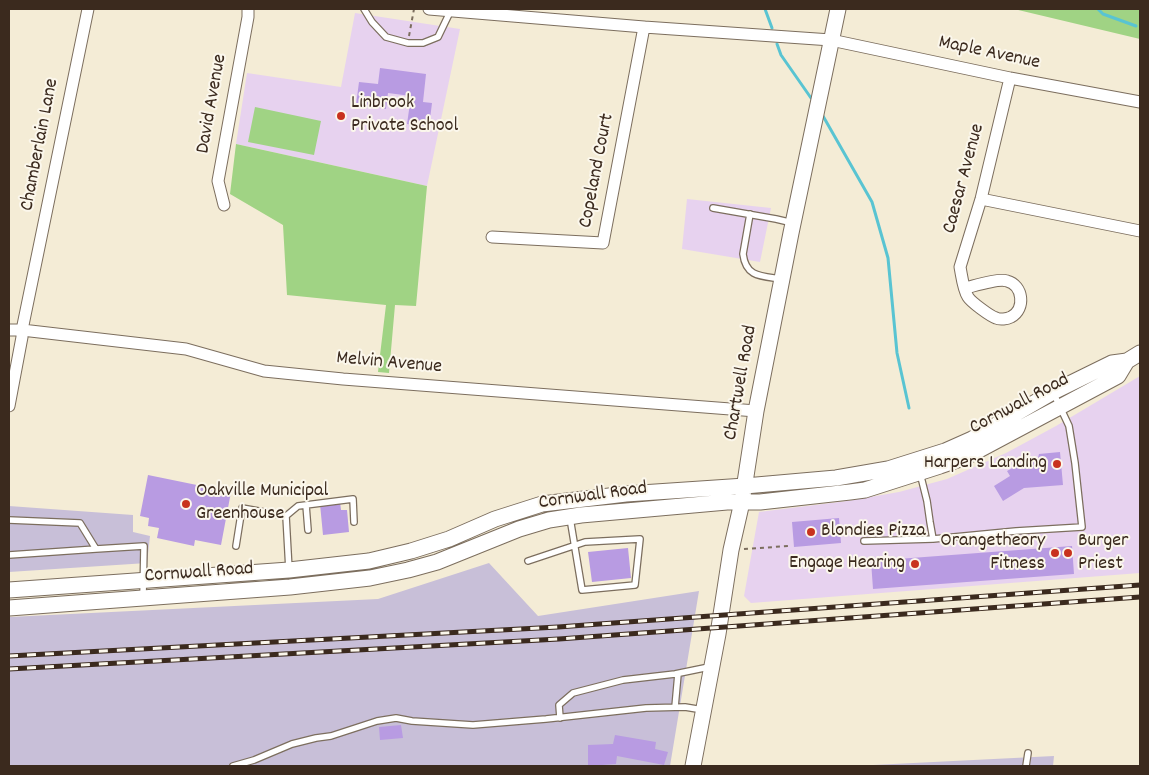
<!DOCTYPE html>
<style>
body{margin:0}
#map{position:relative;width:1149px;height:775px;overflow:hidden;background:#f4ecd6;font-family:Dekko,sans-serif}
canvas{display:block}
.frame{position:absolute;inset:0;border:10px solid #3b2a1e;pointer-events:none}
</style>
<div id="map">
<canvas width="1149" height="775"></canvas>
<div class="frame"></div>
</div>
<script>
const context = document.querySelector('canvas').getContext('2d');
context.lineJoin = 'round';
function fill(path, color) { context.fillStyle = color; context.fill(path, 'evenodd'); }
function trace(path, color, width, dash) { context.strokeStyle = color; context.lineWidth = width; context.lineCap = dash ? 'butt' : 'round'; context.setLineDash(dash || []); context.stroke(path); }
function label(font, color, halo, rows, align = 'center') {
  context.font = font + ' Dekko,sans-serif'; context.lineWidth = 4; context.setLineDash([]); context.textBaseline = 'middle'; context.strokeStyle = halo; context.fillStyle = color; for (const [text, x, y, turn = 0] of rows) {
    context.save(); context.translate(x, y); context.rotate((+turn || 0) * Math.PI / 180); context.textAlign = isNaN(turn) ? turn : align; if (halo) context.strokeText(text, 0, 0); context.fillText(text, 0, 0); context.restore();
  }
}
const built = new Path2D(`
 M355,13L460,29L427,186L236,144L247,73L341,87Z
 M687,199L771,208L760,262L682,249Z
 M1140,376V573L751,603L744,596L759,512L847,501L899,492L947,479L1006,453L1056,426Z`);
const industrial = new Path2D(`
 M9,506L133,515V532L150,536L147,563L9,572Z
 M489,563L538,616L699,591L670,766H9V617L378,599Z
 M1054,756L1053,766H853Z`);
const green = new Path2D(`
 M1014,9H1140V39Z
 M255,107L321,121L314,155L248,142Z
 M236,144L427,186L416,306L395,305L389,373L378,372L386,305L287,295L283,225L230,194Z`);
const stream = new Path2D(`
 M765,9L772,28
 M1098,9L1103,14L1136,26
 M777,44L781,55L811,98
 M823,116L872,202L888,258L897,353L909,408`);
const building = new Path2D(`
 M380,68L426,74L423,102L432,103L429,127L407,124L411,96L388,93L386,109L356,105L359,82L378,84Z
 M1060,452L1063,485L1024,488L1003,501L994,486L1010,476L1007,471L1027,460L1038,458L1039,454Z
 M148,475L231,492L221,545L195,540L194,546L157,538L159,528L148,526L149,518L140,516Z
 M340,502L341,510H347L349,532L323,535L320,504Z
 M839,518L841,543L794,547L792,522Z
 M1072,546L1074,574L873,589L871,561Z
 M628,548L631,578L592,582L588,552Z
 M401,725L403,738L380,740L379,727Z
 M615,735L656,742L655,749L668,752L664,765L617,756L616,764L588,766V745L613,744Z`);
const path = new Path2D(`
 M409,36L414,9
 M744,549L789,546`);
const lane = new Path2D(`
 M364,9L372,22L386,37L408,43H423L438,37L451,10
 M713,208L776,219L793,223
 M750,214L743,254C746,278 762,276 782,279
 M920,473L927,501L930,522L933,539
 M306,505L308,530
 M9,520L80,523L96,549L9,555
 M864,541L933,539L1016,531L1082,527L1075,463L1069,426L1053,392
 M236,546L242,508L286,516
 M96,549L144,546L143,597
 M528,561L585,542L640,539L635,585L582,590L570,518
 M289,570L286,516L298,506L353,499L354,522
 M675,707L678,674
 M560,718L559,705L573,693L623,680L675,674L709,667
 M233,766L254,760L292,744L316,738L331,736L377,721L396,718L412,721L473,725L546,719L646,708L685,707L703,710
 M1026,766L1028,753`);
const street = new Path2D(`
 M429,9L644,27L831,40L1010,78L1140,102
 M981,199L1140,231
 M224,205L218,181L248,17V9
 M492,237L603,243L644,27
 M965,288C974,286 999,278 1007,281C1023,285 1026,309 1011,317C1007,319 1000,320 996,318C990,316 971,302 968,297C963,289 962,277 960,267L981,199L1010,78
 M9,330H22L186,349L264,371L343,379L756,411
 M9,406L22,337V330L88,9`);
const secondary = new Path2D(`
 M9,590L289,570L369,561L411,551L449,539L495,519L542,504L626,494L745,486L836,478L888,469L945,451L972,439L1053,392L1112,363L1127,361L1140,353
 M9,608L290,587L370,578L408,570L437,562L519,529L549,520L581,515L727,502H760L850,492L865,490L940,466L966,457L1118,376L1127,361
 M693,766L718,634L731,550L742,502L756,411L791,233L838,9`);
const rail = new Path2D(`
 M9,656L558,627L1140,585
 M9,669L559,639L1140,597`);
const markers = [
 [341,116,5,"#c8321e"],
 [1057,464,5,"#c8321e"],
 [186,504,5,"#c8321e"],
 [811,532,5,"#c8321e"],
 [1055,553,5,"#c8321e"],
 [1068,553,5,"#c8321e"],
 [915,564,5,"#c8321e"]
];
const streetNames = [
 ["Maple Avenue",989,54,12],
 ["David Avenue",213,104,-80],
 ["Chamberlain Lane",41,145,-79],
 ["Copeland Court",598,171,-79],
 ["Caesar Avenue",965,179,-75],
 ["Melvin Avenue",389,364,5],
 ["Chartwell Road",742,383,-80],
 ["Cornwall Road",1020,405,-28],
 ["Cornwall Road",593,497,-8],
 ["Cornwall Road",199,574,-4]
];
const poiNames = [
 ["Linbrook",351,104],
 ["Private School",351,127],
 ["Harpers Landing",1047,464,"right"],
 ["Oakville Municipal",196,492],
 ["Greenhouse",196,515],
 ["Blondies Pizza",821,532],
 ["Orangetheory",1045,542,"right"],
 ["Fitness",1045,565,"right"],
 ["Burger",1078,542],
 ["Priest",1078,565],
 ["Engage Hearing",905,564,"right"]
];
fill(built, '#e7d2ef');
fill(industrial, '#c8bfd8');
fill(green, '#a0d384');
trace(stream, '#59c4d2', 3);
fill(building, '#b89be2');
trace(lane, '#7c6e5e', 8);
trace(street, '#7c6e5e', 13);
trace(secondary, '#7c6e5e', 17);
trace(path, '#7c6e5e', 2, [4, 4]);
trace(lane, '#fff', 5.5);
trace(street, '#fff', 11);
trace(secondary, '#fff', 15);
trace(rail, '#3b2a1e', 5);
trace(rail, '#fbf7ec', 3, [9]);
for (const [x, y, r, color] of markers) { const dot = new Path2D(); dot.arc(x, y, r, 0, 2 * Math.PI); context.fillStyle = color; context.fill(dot); trace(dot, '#fbf7ec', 2); }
label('20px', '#3b2a1e', '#fbf7ec', streetNames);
label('20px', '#3b2a1e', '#fbf7ec', poiNames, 'left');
</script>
